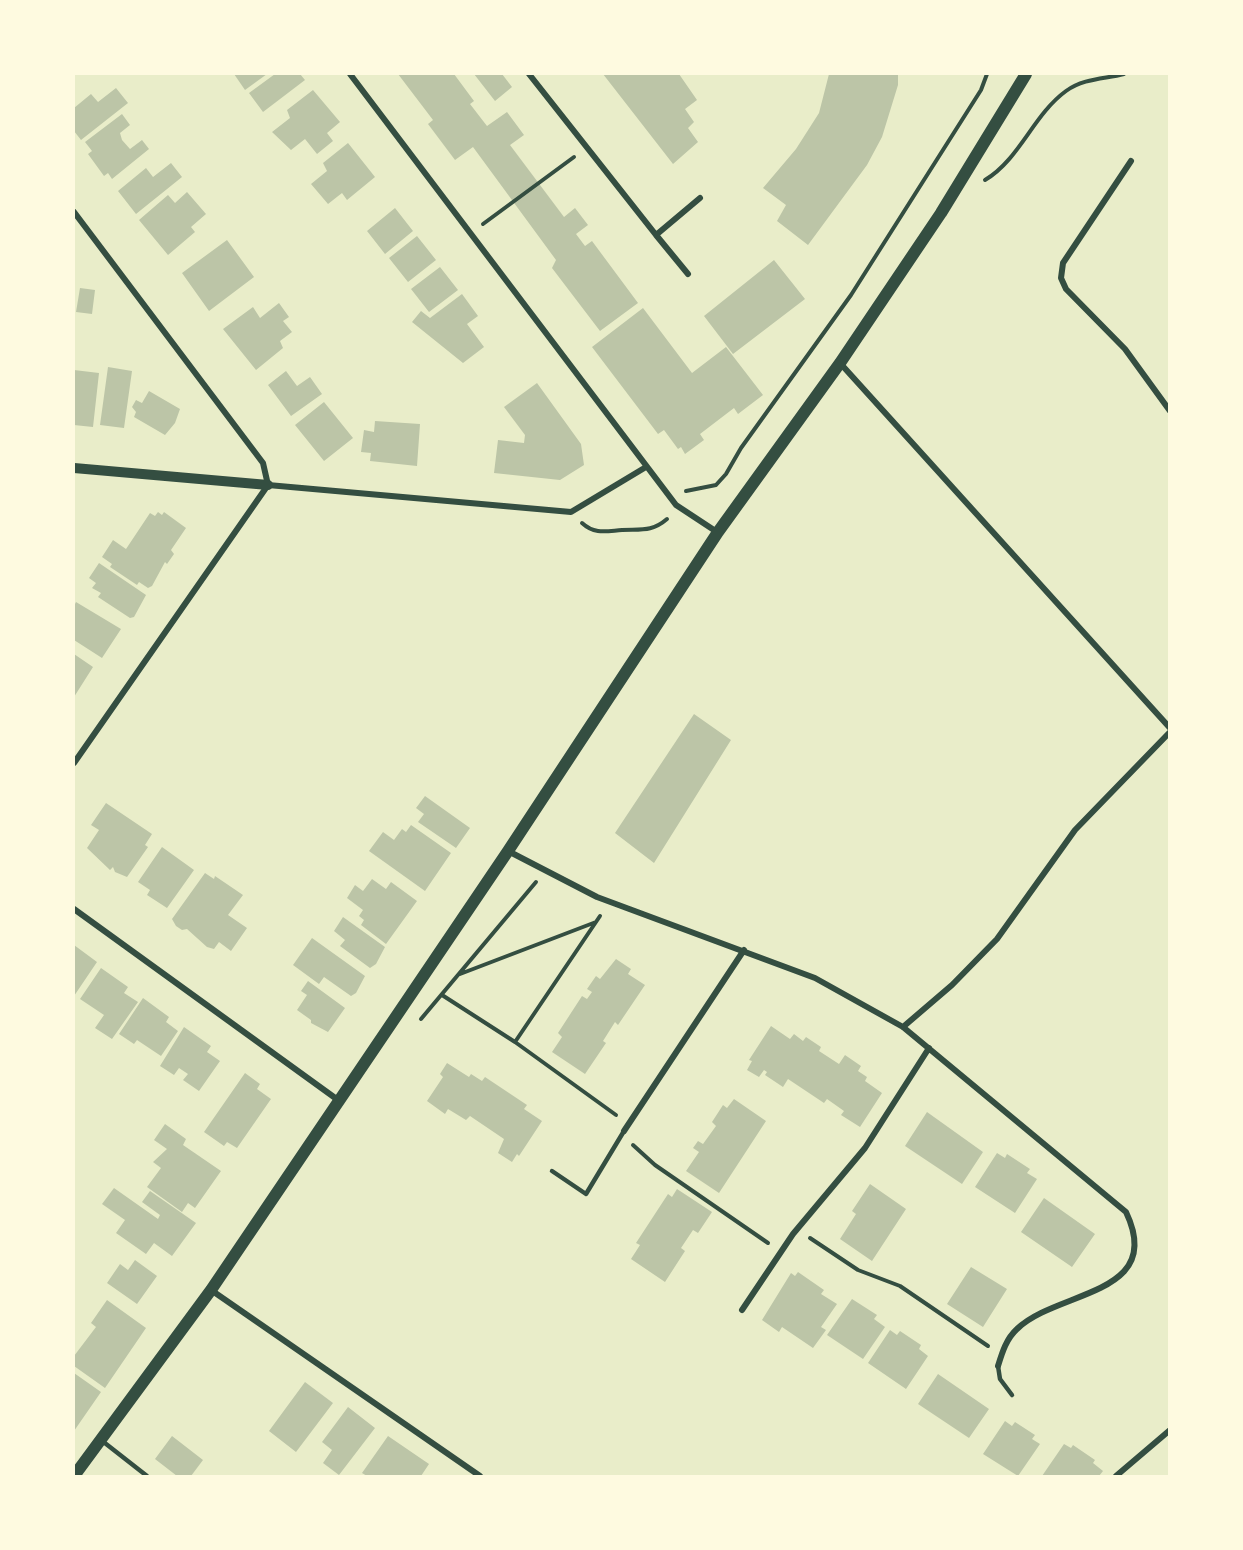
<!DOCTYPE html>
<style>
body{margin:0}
#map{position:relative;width:1243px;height:1550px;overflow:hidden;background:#e9edc9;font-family:"IBM Plex Serif",serif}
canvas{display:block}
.frame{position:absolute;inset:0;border:75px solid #fefae0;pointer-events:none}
</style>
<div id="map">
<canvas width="1243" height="1550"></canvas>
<div class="frame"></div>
</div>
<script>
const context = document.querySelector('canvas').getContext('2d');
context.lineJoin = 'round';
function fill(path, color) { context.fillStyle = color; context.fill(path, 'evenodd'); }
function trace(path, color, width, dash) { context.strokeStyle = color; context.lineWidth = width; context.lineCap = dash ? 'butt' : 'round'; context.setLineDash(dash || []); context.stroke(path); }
const building = new Path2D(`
 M234,74H267L245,90Z
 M275,74H300L305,80L263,112L249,93Z
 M398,74H454L474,101L470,104L487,126L507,112L524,135L510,145L564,217L575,208L588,225L576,234L585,246L592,241L638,303L600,331L552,268L556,260L473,147L455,160L428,124L433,120Z
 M474,74H502L512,87L495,101Z
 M603,74H679L697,100L685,109L694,122L688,128L698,142L673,164Z
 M829,74H898V85L882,137L867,165L808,245L777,221L786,205L763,188L796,149L819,113Z
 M116,88L128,103L81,140L74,131V108L91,94L98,102Z
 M313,90L340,122L327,133L333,141L317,154L305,139L291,150L272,132L290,118L287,110Z
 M122,114L130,125L120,133L122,140L130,149L142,140L149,149L112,179L108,173L104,176L88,154L92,151L85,142Z
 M348,143L375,177L347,200L342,193L328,204L311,184L327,171L323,163Z
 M171,163L182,177L136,214L118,191L146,168L153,177Z
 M187,192L206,214L191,227L195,232L168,255L139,220L168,195L175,203Z
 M395,208L413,231L385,254L367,231Z
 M417,236L436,260L408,282L389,258Z
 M227,240L254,277L209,311L182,273Z
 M774,260L805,299L733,354L704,316Z
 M440,267L458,290L429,312L411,289Z
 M80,288L95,290L92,314L76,312Z
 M462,294L478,316L467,324L484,347L463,363L412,322L421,311L430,318Z
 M279,303L289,317L283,321L292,332L280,341L283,348L256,370L223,329L253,307L260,318Z
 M643,308L692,373L726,347L763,395L738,414L734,408L700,434L704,440L685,454L681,447L678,449L664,430L658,434L592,347Z
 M108,367L132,371L124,428L100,425Z
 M74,370L99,373L93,427L74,425Z
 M286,371L297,386L310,377L322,394L291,416L268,385Z
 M537,383L581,444L584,465L560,480L494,473L498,440L524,443L525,435L504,407Z
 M149,391L180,409L175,423L165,435L134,417L136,412L132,407L136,400L142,403Z
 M324,402L353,438L324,461L295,425Z
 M375,421L420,424L417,466L370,461L371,453L361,452L364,430L374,432Z
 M158,512L162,515L164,512L186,528L171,550L174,554L167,564L165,562L152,586L148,588L139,582L137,585L110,567L112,564L102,557L113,540L126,549L150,513L155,516Z
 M99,563L146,595L134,617L130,618L98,597L101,593L92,588L96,583L89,578Z
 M76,602L121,629L102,658L74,640V606Z
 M74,654L93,667L74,697Z
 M694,714L731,740L654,863L615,833Z
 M425,796L470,828L456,848L418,822L424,814L416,808Z
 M106,803L152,834L145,845L148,847L127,877L115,872L113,867L110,870L87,848L99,830L91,825Z
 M411,825L451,853L425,891L369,851L383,832L394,840L402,829L406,832Z
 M162,847L194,870L167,908L147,895L150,890L138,882Z
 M205,873L214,879L215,876L243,895L228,915L247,928L231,951L219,942L214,949L207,947L187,929L182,930L176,926L172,919Z
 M372,879L386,889L391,882L417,901L386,944L361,925L364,920L359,916L363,910L347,898L355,885L363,891Z
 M343,917L385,947L376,964L370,968L340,946L345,940L334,931Z
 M312,938L365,976L356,993L351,996L324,977L319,984L293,965Z
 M74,945L97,962L74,996Z
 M616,959L631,969L628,974L645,985L618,1025L615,1022L603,1041L606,1043L585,1074L552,1052L562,1037L558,1033L582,996L587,999L592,992L587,989L596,976L600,979Z
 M101,968L128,987L124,993L138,1002L112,1039L95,1028L104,1015L80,999Z
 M308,981L345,1008L328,1032L311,1023V1020L297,1010L307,995L301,991Z
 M143,998L169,1017L166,1022L178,1031L161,1056L137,1040L134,1044L119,1034Z
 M771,1026L790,1039L794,1034L803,1041L806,1037L821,1047L819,1051L839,1064L845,1055L861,1066L858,1071L867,1077L865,1081L882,1093L860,1127L841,1115L844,1111L827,1099L824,1103L788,1079L783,1087L765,1075L767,1072L764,1070L759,1077L747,1070L752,1061L749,1060Z
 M184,1027L211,1046L207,1052L220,1061L199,1091L183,1080L188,1074L179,1068L174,1075L160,1066Z
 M447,1063L469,1077L471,1074L482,1081L485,1077L527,1105L524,1109L542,1121L519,1156L517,1154L512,1162L498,1153L504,1139L470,1116L466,1120L448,1109L445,1114L427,1101L443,1077L440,1074Z
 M245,1073L260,1084L257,1089L271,1099L237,1148L227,1142L224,1146L204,1132Z
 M734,1099L766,1121L719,1193L686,1171L699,1152L693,1148L698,1141L703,1144L716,1126L712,1122L723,1105L727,1108Z
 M927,1112L983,1152L962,1184L905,1146Z
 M165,1124L186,1139L183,1145L221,1171L195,1208L188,1203L182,1212L147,1187L161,1168L153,1162L167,1149L154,1140Z
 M997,1153L1005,1158L1007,1154L1030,1169L1027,1173L1037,1179L1015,1213L975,1187Z
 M870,1184L906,1209L872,1261L840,1239L856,1214L852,1211Z
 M114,1188L158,1219L160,1215L142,1202L150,1191L196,1223L172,1256L154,1243L146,1254L116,1233L125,1220L102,1204Z
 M677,1189L712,1212L698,1233L693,1230L681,1248L685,1251L665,1282L631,1259L640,1245L636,1243L668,1194L672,1197Z
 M1044,1198L1095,1234L1072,1267L1021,1232Z
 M135,1260L157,1276L137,1304L107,1283L120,1264L128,1270Z
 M971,1267L1007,1289L983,1327L947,1304Z
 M798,1272L824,1290L821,1294L837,1304L821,1327L826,1330L813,1348L782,1327L779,1332L762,1320L791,1273L795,1276Z
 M852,1299L877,1315L874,1319L885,1327L863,1359L827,1335Z
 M107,1300L146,1328L105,1388L74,1366V1356L96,1327L91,1323Z
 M890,1330L897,1335L900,1331L921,1345L919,1349L928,1356L906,1389L868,1363Z
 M74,1373L101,1392L74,1431Z
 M938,1374L989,1409L969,1438L918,1404Z
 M305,1382L333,1403L296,1452L269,1431Z
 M348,1407L375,1428L339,1475L323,1463L332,1450L322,1442Z
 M1005,1421L1012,1426L1015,1422L1035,1435L1032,1439L1040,1444L1018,1476L983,1454Z
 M172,1436L203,1460L191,1476H177L155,1459Z
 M388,1436L429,1464L421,1476H367L362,1473Z
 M1064,1444L1071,1448L1073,1445L1095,1460L1093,1463L1103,1471L1099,1476H1042Z`);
const path = new Path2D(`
 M985,180C1020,159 1033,115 1066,91C1084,78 1105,79 1124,74
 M483,224L574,157
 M686,491L716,485L726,474L741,448L851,295L981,90L987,74
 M582,523C595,535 607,531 622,530C641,529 652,532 667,519
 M460,974L596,922
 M442,995L515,1042L616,1115
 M421,1019L536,882
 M515,1042L600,916
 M633,1145L655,1165L768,1243
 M810,1238L858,1270L900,1286L988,1346`);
const service = new Path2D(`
 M552,1171L586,1194L624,1131
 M998,1366L1000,1379L1012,1395
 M101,1440L147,1476`);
const minor = new Path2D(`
 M350,74L676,505L717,532
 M529,74L656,235L700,198
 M1131,161L1063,263L1061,278L1066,289L1125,349L1170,411
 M74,212L263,463L268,485
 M656,235L688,274
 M840,363L1170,728
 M268,485L571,512L646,467
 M74,763L268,485
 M508,851L597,897L815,978L903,1027L1126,1212C1166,1296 1057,1290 1017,1329C1006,1339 1002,1353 998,1366
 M74,909L338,1100
 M903,1027L952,985L997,939L1075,830L1170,732
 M624,1131L744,950
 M211,1290L480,1476
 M742,1310L793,1234L865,1148L929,1048
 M1116,1476L1170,1430`);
const tertiary = new Path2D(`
 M74,468L268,485`);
const secondary = new Path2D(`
 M74,1476L211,1290L508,851L718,532L840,363L941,213L1026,74`);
fill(building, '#bcc5a7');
trace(path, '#344e41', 4);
trace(service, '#344e41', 4.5);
trace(minor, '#344e41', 6);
trace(tertiary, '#344e41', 10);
trace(secondary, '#344e41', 12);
</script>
